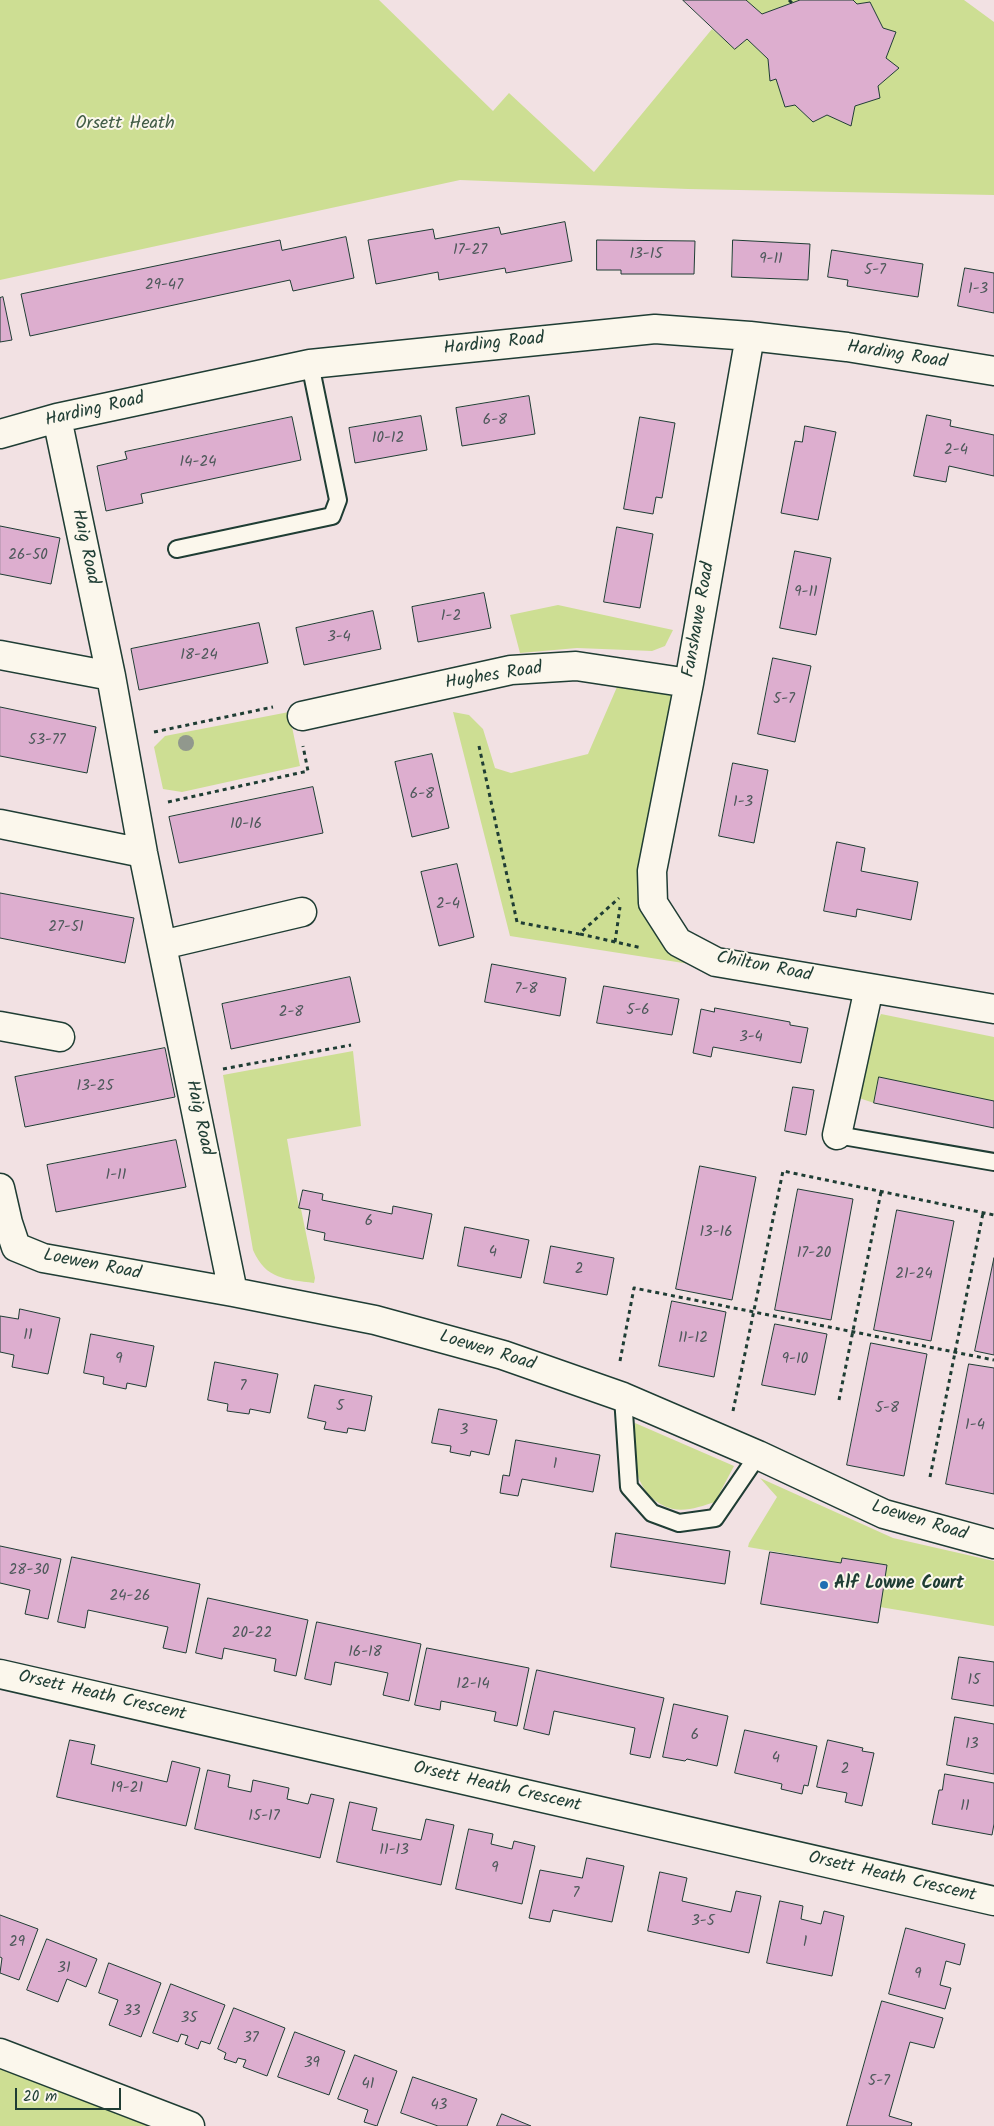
<!DOCTYPE html>
<style>
body{margin:0}
#map{position:relative;width:994px;height:2126px;overflow:hidden;background:#f2e1e3;font-family:Kalam,sans-serif}
canvas{display:block}
.scale{position:absolute;left:15px;top:2088px;width:106px;height:22px;box-sizing:border-box;border:2px solid #1f3d34;border-top:0;padding-left:6px;font-size:15px;line-height:18px;white-space:nowrap;color:#1f3d34;-webkit-text-stroke:4px #fbf7ec;paint-order:stroke}
</style>
<div id="map">
<canvas width="994" height="2126"></canvas>
<div class="scale">20 m</div>
</div>
<script>
const context = document.querySelector('canvas').getContext('2d');
context.lineJoin = 'round';
function fill(path, color) { context.fillStyle = color; context.fill(path, 'evenodd'); }
function trace(path, color, width, dash) { context.strokeStyle = color; context.lineWidth = width; context.lineCap = dash ? 'butt' : 'round'; context.setLineDash(dash || []); context.stroke(path); }
function label(font, color, halo, rows, align = 'center') {
  context.font = font + ' Kalam,sans-serif'; context.lineWidth = 4; context.setLineDash([]); context.textBaseline = 'middle'; context.strokeStyle = halo; context.fillStyle = color; for (const [text, x, y, turn = 0] of rows) {
    context.save(); context.translate(x, y); context.rotate((+turn || 0) * Math.PI / 180); context.textAlign = isNaN(turn) ? turn : align; if (halo) context.strokeText(text, 0, 0); context.fillText(text, 0, 0); context.restore();
  }
}
const green = new Path2D(`
 M0,0H379L493,111L509,93L594,172L712,29L735,49L747,39L768,59L770,81L776,79L785,107L795,105L813,122L827,115L851,126L855,106L880,98L878,86L898,68L886,58L896,32L883,28L870,2L857,4L853,0H964L994,22V195L688,189L460,180L0,280Z
 M746,0H800L762,14Z
 M558,605L673,630L665,646L652,651L577,648L520,653L510,615Z
 M617,687L675,690L644,869L709,967L510,936L453,712L469,715L483,729L495,768L511,773L588,754Z
 M289,712L300,766L182,792L163,789L154,747L165,736Z
 M881,1014L994,1037V1101L879,1077L874,1103L859,1098L869,1040Z
 M353,1051L361,1126L287,1139L299,1208L301,1209L315,1278L314,1283C286,1279 266,1280 253,1250L223,1075Z
 M635,1423L734,1466L715,1502C702,1506 687,1512 673,1509C636,1500 627,1454 635,1423Z
 M760,1478L893,1538L994,1561V1626L880,1607L887,1565L842,1558L841,1563L748,1547L749,1543L777,1497Z
 M0,2068L148,2126H0Z`);
const building = new Path2D(`
 M683,0H746L762,14L800,0H853L857,4L870,2L883,28L896,32L886,58L899,68L878,86L880,98L855,106L851,126L827,115L813,122L795,105L785,107L776,79L770,81L768,59L747,39L735,49Z
 M565,222L572,261L506,273L505,268L439,280L438,272L376,284L368,240L433,229L435,239L499,227L501,234Z
 M346,237L354,278L293,291L290,280L30,336L21,294L280,240L282,250Z
 M597,240L695,241L694,274H621V270H597Z
 M733,240L810,244L808,280L732,277Z
 M832,250L923,264L918,297L847,286L848,280L828,277Z
 M965,268L994,273V313L958,306Z
 M3,297L12,340L0,342V298Z
 M529,396L535,434L462,446L456,408Z
 M927,415L951,420L950,426L994,435V476L949,466L946,482L914,476Z
 M421,416L427,450L355,463L349,428Z
 M292,417L301,460L141,494L143,503L106,511L97,466L127,459L125,452Z
 M640,417L675,423L662,498L656,497L653,514L624,509Z
 M805,426L836,432L818,520L781,513L795,441L802,442Z
 M0,526L60,538L51,584L0,574Z
 M617,527L653,534L640,608L604,602Z
 M795,551L831,558L816,635L780,628Z
 M484,593L491,628L418,642L412,607Z
 M373,611L381,649L304,665L296,628Z
 M259,623L268,663L139,690L131,649Z
 M773,658L811,666L795,742L758,734Z
 M0,707L96,727L87,773L0,756Z
 M432,754L449,828L412,837L395,762Z
 M733,763L768,770L754,843L719,836Z
 M313,787L323,833L179,863L169,817Z
 M837,842L865,848L861,871L918,882L911,920L857,909L856,917L824,911Z
 M457,864L474,937L439,946L421,872Z
 M0,893L134,918L125,963L0,938Z
 M492,964L566,978L560,1016L485,1002Z
 M350,977L360,1022L231,1049L222,1004Z
 M604,986L679,999L672,1035L597,1023Z
 M715,1008L790,1022V1025L808,1028L801,1063L713,1047L711,1057L693,1053L701,1009L714,1012Z
 M165,1048L175,1097L25,1127L15,1077Z
 M879,1077L994,1101V1128L874,1103Z
 M793,1087L814,1090L806,1135L785,1131Z
 M176,1140L186,1187L56,1212L47,1165Z
 M700,1166L756,1177L732,1300L676,1289Z
 M798,1189L853,1199L831,1320L775,1310Z
 M303,1190L323,1194L322,1200L392,1214L393,1206L432,1214L423,1259L324,1240L325,1233L307,1229L310,1210L299,1208Z
 M897,1210L954,1221L931,1341L874,1330Z
 M465,1227L529,1240L521,1278L458,1266Z
 M551,1246L614,1258L607,1295L544,1283Z
 M994,1258V1355L975,1351Z
 M672,1301L726,1312L714,1377L659,1366Z
 M20,1309L60,1318L48,1374L12,1367L14,1355L0,1352V1316L18,1319Z
 M775,1324L827,1334L815,1395L762,1385Z
 M91,1334L154,1346L146,1387L127,1383L126,1389L103,1384L104,1377L84,1373Z
 M871,1343L927,1354L904,1476L847,1465Z
 M215,1362L278,1374L270,1413L250,1409L249,1414L227,1411L228,1404L208,1400Z
 M969,1364L994,1368V1494L946,1484Z
 M315,1385L372,1396L365,1431L348,1428L347,1433L324,1429L326,1422L308,1418Z
 M439,1409L497,1420L489,1455L471,1451L470,1456L450,1452L451,1446L432,1443Z
 M516,1440L600,1455L593,1492L522,1479L518,1496L500,1493L503,1475L509,1476Z
 M616,1533L730,1551L725,1584L611,1567Z
 M0,1546L61,1559L48,1619L25,1614L30,1590L0,1583Z
 M770,1552L841,1563L842,1558L887,1565L878,1623L761,1604Z
 M72,1557L200,1584L186,1653L163,1648L168,1627L88,1610L85,1628L58,1622Z
 M208,1598L308,1620L296,1676L274,1671L276,1659L224,1648L222,1659L196,1653Z
 M317,1622L421,1644L409,1701L383,1695L388,1673L335,1662L331,1685L305,1679Z
 M427,1648L529,1668L517,1726L494,1721L496,1712L441,1701L440,1710L415,1705Z
 M959,1657L994,1662V1706L952,1699Z
 M537,1670L664,1698L650,1758L630,1754L635,1728L554,1711L549,1735L524,1729Z
 M674,1704L728,1716L717,1766L687,1759L685,1761L663,1757Z
 M955,1717L994,1724V1774L947,1765Z
 M745,1730L817,1746L808,1786L804,1785L802,1794L781,1789L782,1784L735,1773Z
 M70,1740L95,1745L91,1764L167,1782L172,1761L200,1768L186,1826L57,1797Z
 M828,1740L863,1748L862,1751L874,1753L862,1806L845,1802L847,1793L817,1787Z
 M208,1770L230,1775L228,1787L251,1792L253,1780L289,1788L287,1799L308,1804L311,1794L334,1799L320,1858L195,1829Z
 M945,1774L994,1783V1824L992,1835L932,1824L939,1790H942Z
 M350,1802L377,1808L372,1830L421,1840L426,1819L454,1825L441,1885L337,1862Z
 M469,1829L493,1834L491,1844L512,1849L514,1841L535,1846L522,1904L456,1889Z
 M587,1858L624,1866L612,1922L553,1910L550,1922L529,1918L540,1870L582,1878Z
 M660,1872L687,1878L682,1901L731,1912L736,1891L761,1896L749,1953L648,1931Z
 M780,1901L803,1906L801,1919L821,1924L824,1911L844,1916L832,1976L767,1963Z
 M0,1915L38,1929L19,1980L0,1973L2,1958L0,1957Z
 M906,1928L965,1944L960,1965L946,1961L940,1985L951,1988L945,2009L889,1994Z
 M47,1939L97,1959L86,1987L67,1979L58,2002L27,1990Z
 M109,1963L161,1983L141,2037L109,2025L118,2000L99,1993Z
 M171,1984L225,2005L210,2044L201,2041L198,2049L185,2044L188,2036L181,2034L178,2042L153,2033Z
 M882,2001L943,2018L934,2048L910,2042L889,2116L912,2123L911,2126H847Z
 M234,2008L285,2028L267,2076L243,2067L246,2060L238,2058L236,2063L224,2059L226,2053L218,2049Z
 M295,2032L345,2051L329,2095L278,2077Z
 M355,2055L397,2071L377,2126L364,2122L368,2110L338,2099Z
 M413,2077L477,2099L467,2126H438L401,2113Z
 M502,2114L531,2126H497Z`);
const path = new Path2D(`
 M789,0L793,4
 M154,732L273,707
 M479,746L517,922L579,934L619,898
 M168,802L308,771L303,746
 M580,934L642,948
 M615,942L620,907
 M223,1069L351,1045
 M620,1361L634,1288L994,1360
 M839,1400L881,1192
 M733,1411L783,1171L994,1215
 M930,1477L983,1213`);
const lane = new Path2D(`
 M177,549L332,516L338,500L310,364
 M837,1135L994,1162
 M623,1397L629,1487L652,1513L679,1523L715,1518L758,1455`);
const street = new Path2D(`
 M750,336L689,683L652,871L653,903L678,942L716,962L994,1009
 M57,418L111,676L143,853L233,1292
 M0,434L57,418L310,364L655,329L750,336L847,347L994,371
 M0,655L111,676
 M302,716L511,670L576,666L689,683
 M0,824L143,853
 M162,945L302,912
 M0,1026L60,1037
 M837,1135L869,988
 M0,1188L8,1223L16,1247L43,1258L233,1292L375,1320L503,1355L623,1397L758,1455L884,1514L994,1544
 M0,1674L994,1901
 M0,2053L190,2126`);
const trees = [
 [186,743]
];
const markers = [
 [824,1585,5,"#1f6fb2"]
];
const numberNames = [
 ["17-27",470,251],
 ["13-15",646,255],
 ["9-11",771,260],
 ["5-7",875,271],
 ["29-47",164,286],
 ["1-3",978,290],
 ["6-8",495,421],
 ["10-12",388,439],
 ["2-4",956,451],
 ["14-24",198,463],
 ["26-50",28,556],
 ["9-11",806,593],
 ["1-2",451,617],
 ["3-4",339,638],
 ["18-24",199,656],
 ["5-7",784,700],
 ["53-77",47,741],
 ["6-8",422,795],
 ["1-3",743,803],
 ["10-16",246,825],
 ["2-4",448,905],
 ["27-51",66,928],
 ["7-8",526,990],
 ["5-6",638,1011],
 ["2-8",291,1013],
 ["3-4",751,1038],
 ["13-25",95,1087],
 ["1-11",116,1176],
 ["6",369,1222],
 ["13-16",716,1233],
 ["4",493,1253],
 ["17-20",814,1254],
 ["2",579,1270],
 ["21-24",914,1275],
 ["11",28,1336],
 ["11-12",693,1339],
 ["9",119,1360],
 ["9-10",795,1360],
 ["7",243,1387],
 ["5",340,1407],
 ["5-8",887,1409],
 ["1-4",975,1426],
 ["3",464,1431],
 ["1",555,1465],
 ["28-30",29,1571],
 ["24-26",130,1597],
 ["20-22",252,1634],
 ["16-18",365,1653],
 ["15",974,1681],
 ["12-14",473,1685],
 ["6",695,1736],
 ["13",972,1745],
 ["4",776,1759],
 ["2",845,1770],
 ["19-21",127,1789],
 ["11",965,1807],
 ["15-17",264,1817],
 ["11-13",394,1851],
 ["9",495,1869],
 ["7",576,1894],
 ["3-5",703,1922],
 ["29",17,1943],
 ["1",805,1943],
 ["31",64,1969],
 ["9",918,1975],
 ["33",132,2012],
 ["35",189,2019],
 ["37",251,2039],
 ["39",312,2064],
 ["5-7",879,2082],
 ["41",368,2085],
 ["43",439,2106]
];
const parkNames = [
 ["Orsett Heath",125,125]
];
const streetNames = [
 ["Harding Road",494,345,-6],
 ["Harding Road",897,356,9],
 ["Harding Road",95,411,-13],
 ["Haig Road",84,547,78],
 ["Fanshawe Road",700,620,-80],
 ["Hughes Road",494,677,-9],
 ["Chilton Road",764,968,11],
 ["Haig Road",198,1118,78],
 ["Loewen Road",92,1266,11],
 ["Loewen Road",487,1352,17],
 ["Loewen Road",919,1522,17],
 ["Orsett Heath Crescent",102,1697,13],
 ["Orsett Heath Crescent",497,1788,13],
 ["Orsett Heath Crescent",892,1878,13]
];
const poiNames = [
 ["Alf Lowne Court",834,1585]
];
fill(green, '#cdde93');
fill(building, '#ddaecf');
trace(building, '#1f3d34', 1);
trace(lane, '#1f3d34', 20);
trace(street, '#1f3d34', 31);
trace(path, '#1f3d34', 3, [4, 4]);
trace(lane, '#fbf7ec', 16);
trace(street, '#fbf7ec', 28);
context.fillStyle = '#91988d';
for (const [x, y] of trees) { context.beginPath(); context.arc(x, y, 8, 0, 2 * Math.PI); context.fill(); }
for (const [x, y, r, color] of markers) { const dot = new Path2D(); dot.arc(x, y, r, 0, 2 * Math.PI); context.fillStyle = color; context.fill(dot); trace(dot, '#fbf7ec', 2); }
label('15px', '#4e595b', null, numberNames);
label('18px', '#425d47', '#fbf7ec', parkNames);
label('18px', '#1f3d34', '#fbf7ec', streetNames);
label('bold 18px', '#1f3d34', '#fbf7ec', poiNames, 'left');
</script>
